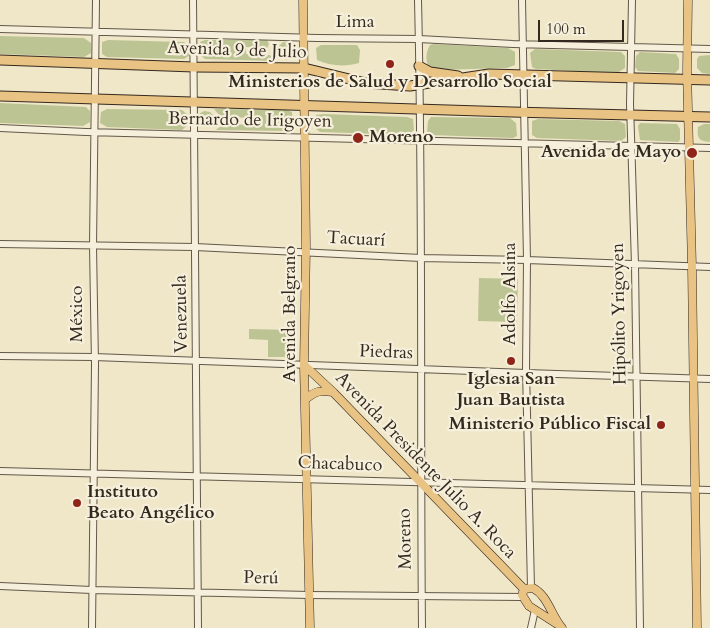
<!DOCTYPE html>
<meta charset="utf-8">
<style>
body{margin:0}
#map{position:relative;width:710px;height:628px;overflow:hidden;background:#f0e6c8;font-family:Cardo,serif}
canvas{display:block}
.scale{position:absolute;left:538px;top:20px;width:86px;height:22px;box-sizing:border-box;border:2px solid #34291f;border-top:0;padding-left:6px;font-size:15px;line-height:18px;white-space:nowrap;color:#34291f;-webkit-text-stroke:4px #f5efdb;paint-order:stroke}
</style>
<div id="map">
<canvas width="710" height="628"></canvas>
<div class="scale">100 m</div>
</div>
<script>
const context = document.querySelector('canvas').getContext('2d');
context.lineJoin = 'round';
function fill(path, color) { context.fillStyle = color; context.fill(path, 'evenodd'); }
function trace(path, color, width, dash) { context.strokeStyle = color; context.lineWidth = width; context.lineCap = dash ? 'butt' : 'round'; context.setLineDash(dash || []); context.stroke(path); }
function label(font, color, halo, rows, align = 'center') {
  context.font = font + ' Cardo,serif'; context.lineWidth = 4.5; context.setLineDash([]); context.textBaseline = 'middle'; context.strokeStyle = halo; context.fillStyle = color; for (const [text, x, y, turn = 0] of rows) {
    context.save(); context.translate(x, y); context.rotate((+turn || 0) * Math.PI / 180); context.textAlign = isNaN(turn) ? turn : align; if (halo) context.strokeText(text, 0, 0); context.fillText(text, 0, 0); context.restore();
  }
}
const green = new Path2D(`
 M0,36L84,38L91,43V53L84,57L0,54Z
 M108,40L184,42L189,46L190,55L184,59L107,57L102,54V42Z
 M205,40H267L269,44L267,48L246,47V54L270,55L275,61L205,59L200,55V42Z
 M283,42L290,43L293,46V57C285,62 281,58 275,53V50Z
 M434,44L508,48L515,52V65L507,68L439,70L429,67C425,61 426,51 430,45Z
 M321,45H357L360,50L359,63C346,67 329,66 317,60L316,48Z
 M535,49L621,52L625,56V68L619,72L612,73L536,69L532,67L530,53Z
 M640,52L676,54L679,59V69L675,73L638,71L635,67L636,56Z
 M710,55V74L702,73L697,68V59L699,56Z
 M0,103L86,107L90,111V122L83,126L0,123Z
 M107,109L182,110L189,116V124L182,130L107,127L100,123L101,112Z
 M214,109L287,110L292,112L293,127L288,131L216,130C226,121 233,124 247,125V118L220,116Z
 M204,111L210,112L217,119L209,127L199,125V114Z
 M324,114L407,117L413,119L414,130L408,135L320,132L316,129V115Z
 M431,117L510,118L516,123L517,136L513,138L431,135L427,132L428,121Z
 M538,119L619,121L625,124L626,137L621,141L537,138L532,135V121Z
 M640,123L677,124L680,129V140L678,142L640,140L638,126Z
 M704,124H710V142C698,141 697,138 698,127Z
 M479,278L518,279L517,322L478,321Z
 M249,329L291,330V357H268V340L249,339Z`);
const minor = new Path2D(`
 M193,0L198,628
 M418,0C423,209 420,419 422,628
 M522,0L527,260L526,370L531,588
 M632,0L630,104L635,265L640,628
 M0,29L317,38L419,39L513,44L710,49
 M0,128L86,132L710,148
 M0,244L195,247L421,258L527,260L710,267
 M0,356L94,357L526,373L710,379
 M0,471L710,490
 M0,586L92,590L309,595L522,597
 M92,628L95,364L93,246L96,0
 M531,628L535,610`);
const major = new Path2D(`
 M303,0L306,246L304,365L310,628
 M688,0L687,70L692,267L697,628
 M304,365L333,392L524,589
 M306,399C315,391 321,390 333,392
 M524,589L533,588C548,596 551,615 562,628
 M524,589L522,595L529,606L557,624`);
const highway = new Path2D(`
 M0,60L194,67L304,68L366,83L410,86L489,74L710,80
 M419,66L430,72L458,76
 M0,96L512,112L710,117`);
const markers = [
 [390,64,5,"#8f2418"],
 [358,138,6,"#8f2418"],
 [692,153,6,"#8f2418"],
 [511,361,5,"#8f2418"],
 [661,425,5,"#8f2418"],
 [77,503,5,"#8f2418"]
];
const streetNames = [
 ["Lima",355,23],
 ["Avenida 9 de Julio",237,51,2],
 ["Bernardo de Irigoyen",250,121,1],
 ["Tacuarí",356,240,3],
 ["Adolfo Alsina",511,294,-90],
 ["México",78,314,-90],
 ["Venezuela",182,314,-91],
 ["Avenida Belgrano",291,314,-90],
 ["Hipólito Yrigoyen",620,314,-91],
 ["Piedras",386,353,2],
 ["Chacabuco",340,465,2],
 ["Avenida Presidente Julio A. Roca",425,466,46],
 ["Moreno",406,539,-91],
 ["Perú",261,579,1]
];
const poiNames = [
 ["Ministerios de Salud y Desarrollo Social",390,83],
 ["Moreno",369,138,"left"],
 ["Avenida de Mayo",681,153,"right"],
 ["Iglesia San",511,380],
 ["Juan Bautista",511,401],
 ["Ministerio Público Fiscal",651,425,"right"],
 ["Instituto",87,493,"left"],
 ["Beato Angélico",87,514,"left"]
];
fill(green, '#bdc493');
trace(minor, '#635849', 8);
trace(major, '#34291f', 9);
trace(highway, '#34291f', 11);
trace(minor, '#f5efdb', 6);
trace(major, '#e8c384', 8);
trace(highway, '#e8c384', 9);
for (const [x, y, r, color] of markers) { const dot = new Path2D(); dot.arc(x, y, r, 0, 2 * Math.PI); context.fillStyle = color; context.fill(dot); trace(dot, '#f5efdb', 2); }
label('18px', '#34291f', '#f5efdb', streetNames);
label('bold 18px', '#34291f', '#f5efdb', poiNames);
</script>
